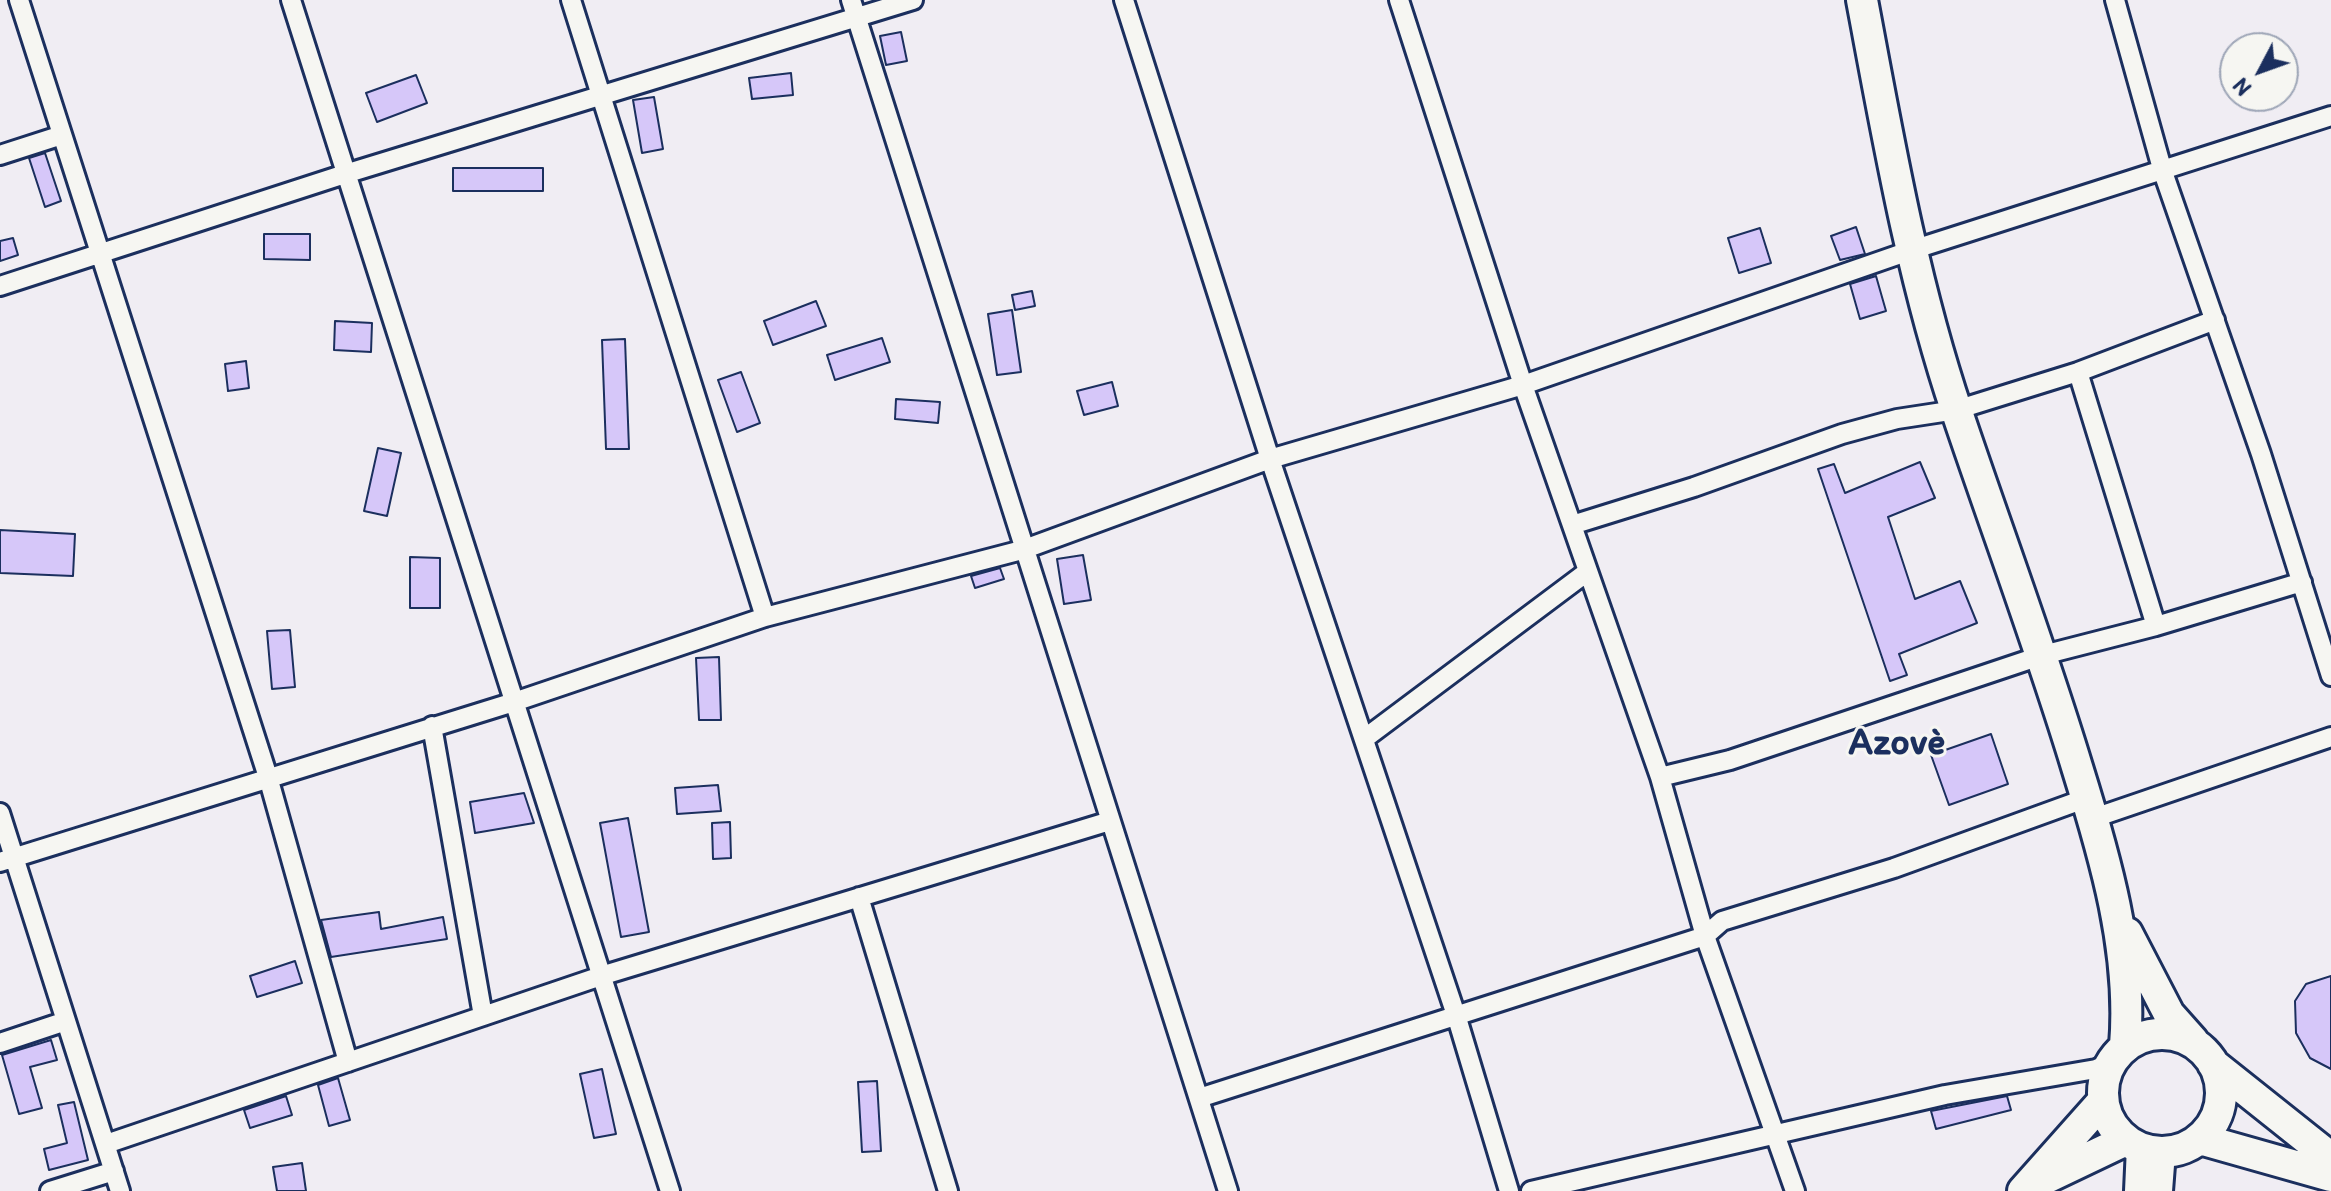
<!DOCTYPE html>
<meta charset="utf-8">
<style>
body{margin:0}
#map{position:relative;width:2331px;height:1191px;overflow:hidden;background:#f0edf3;font-family:Itim,sans-serif}
canvas{display:block}
.north{position:absolute;left:2219px;top:32px;width:80px;height:80px;box-sizing:border-box;background:#f6f6f2;border:2px solid #9ea6b7;border-radius:50%;rotate:229deg;font-size:22px;font-weight:700;line-height:32px;text-align:center;color:#1b2f5e}
.north::after{content:'';display:block;margin:auto;width:28px;height:36px;background:#1b2f5e;clip-path:polygon(50% 0,100% 100%,50% 72%,0 100%)}
</style>
<div id="map">
<canvas width="2331" height="1191"></canvas>
<div class="north">N</div>
</div>
<script>
const context = document.querySelector('canvas').getContext('2d');
context.lineJoin = 'round';
function fill(path, color) { context.fillStyle = color; context.fill(path, 'evenodd'); }
function trace(path, color, width, dash) { context.strokeStyle = color; context.lineWidth = width; context.lineCap = dash ? 'butt' : 'round'; context.setLineDash(dash || []); context.stroke(path); }
function label(font, color, halo, rows, align = 'center') {
  context.font = font + ' Itim,sans-serif'; context.lineWidth = 6; context.setLineDash([]); context.textBaseline = 'middle'; context.strokeStyle = halo; context.fillStyle = color; for (const [text, x, y, turn = 0] of rows) {
    context.save(); context.translate(x, y); context.rotate((+turn || 0) * Math.PI / 180); context.textAlign = isNaN(turn) ? turn : align; if (halo) context.strokeText(text, 0, 0); context.fillText(text, 0, 0); context.restore();
  }
}
const building = new Path2D(`
 M901,32L907,61L886,65L880,36Z
 M791,73L793,95L752,99L749,78Z
 M416,75L427,103L377,122L366,93Z
 M654,97L663,149L642,153L633,100Z
 M45,153L61,201L45,207L29,158Z
 M453,168H543V191H453Z
 M1856,227L1865,254L1840,260L1831,236Z
 M1760,228L1771,263L1739,273L1728,238Z
 M264,234H310V260L264,259Z
 M13,238L18,255L0,261V241Z
 M1876,276L1886,311L1860,319L1850,284Z
 M1032,291L1035,306L1015,310L1012,295Z
 M816,301L826,326L773,345L764,321Z
 M1012,310L1021,372L997,375L988,314Z
 M335,321L372,323L371,352L334,350Z
 M882,338L890,362L835,380L827,355Z
 M625,339L629,449H606L602,340Z
 M246,361L249,388L228,391L225,364Z
 M741,372L760,423L737,432L718,380Z
 M1112,382L1118,406L1084,415L1077,391Z
 M896,399L940,402L938,423L895,419Z
 M378,448L401,453L387,516L364,511Z
 M1920,462L1935,498L1888,517L1915,599L1960,581L1977,623L1899,654L1907,675L1890,681L1818,469L1834,464L1845,493Z
 M0,530L75,534L73,576L0,573Z
 M1083,555L1091,600L1064,604L1057,559Z
 M410,557L440,558V608H410Z
 M1000,568L1004,579L975,588L971,576Z
 M290,630L295,687L272,689L267,631Z
 M719,657L721,720H699L696,658Z
 M1991,734L2008,784L1949,805L1931,755Z
 M718,785L721,811L677,814L675,788Z
 M524,793L534,823L475,833L470,802Z
 M628,818L649,932L621,937L600,823Z
 M730,822L731,858L713,859L712,823Z
 M379,912L381,929L443,917L447,939L331,957L321,920Z
 M295,961L302,983L257,997L250,976Z
 M2331,976V1069L2310,1058L2296,1033L2295,1001L2306,984Z
 M51,1040L57,1060L30,1067L42,1108L19,1114L2,1055Z
 M602,1069L616,1134L594,1138L580,1074Z
 M338,1078L350,1120L329,1126L318,1085Z
 M877,1081L881,1151L862,1152L858,1082Z
 M286,1096L292,1115L250,1128L244,1110Z
 M2007,1096L2011,1110L1936,1129L1931,1111Z
 M74,1102L88,1160L49,1170L44,1149L67,1143L58,1105Z
 M302,1163L306,1191H277L273,1167Z`);
const minor = new Path2D(`
 M19,0L268,777L348,1062
 M291,0L670,1191
 M571,0L765,617
 M851,0L1228,1191
 M1124,0L1270,459L1457,1018L1509,1191
 M1399,0L1523,385L1660,777L1705,936L1795,1191
 M2115,0L2163,172L2261,454L2331,676
 M0,155L62,135
 M0,286L345,174L913,0
 M2078,372L2156,626
 M1572,525L1694,487L1842,434L1897,419L1956,410L2078,372L2215,320
 M432,726L483,1016
 M1364,739L1587,572
 M1660,777L1730,760L2043,655L2156,626L2302,582
 M0,813L120,1191
 M2094,818L2331,737
 M0,862L514,702L765,617L1022,550L1270,459L1523,385L1912,250L2331,116
 M859,897L948,1191
 M0,1043L66,1021
 M1199,1098L1705,936L1722,921L1894,868L2087,798
 M106,1144L604,975L1110,821
 M50,1191L114,1171
 M1531,1191L1945,1095L2096,1069L2110,1063`);
const tertiary = new Path2D(`
 M2137,1191L2139,1147
 M2160,1191L2163,1152`);
const primary = new Path2D(`
 M1862,0C1888,138 1912,279 1957,412C1997,531 2041,648 2077,767C2105,857 2133,952 2125,1046
 M2127,933L2169,1014L2193,1041
 M2103 1093a59 59 0 1 1 118 0a59 59 0 1 1-118 0Z
 M2213,1064L2331,1158
 M2200,1139L2331,1176
 M2038,1182L2126,1140
 M2023,1191L2103,1101`);
const quarterNames = [
 ["Azovè",1897,744]
];
fill(building, '#d6c7f9');
trace(building, '#1b2f5e', 2);
trace(minor, '#1b2f5e', 24);
trace(tertiary, '#1b2f5e', 30);
trace(primary, '#1b2f5e', 36);
trace(minor, '#f6f6f2', 18);
trace(tertiary, '#f6f6f2', 24);
trace(primary, '#f6f6f2', 30);
label('bold 38px', '#1b2f5e', '#f6f6f2', quarterNames);
</script>
